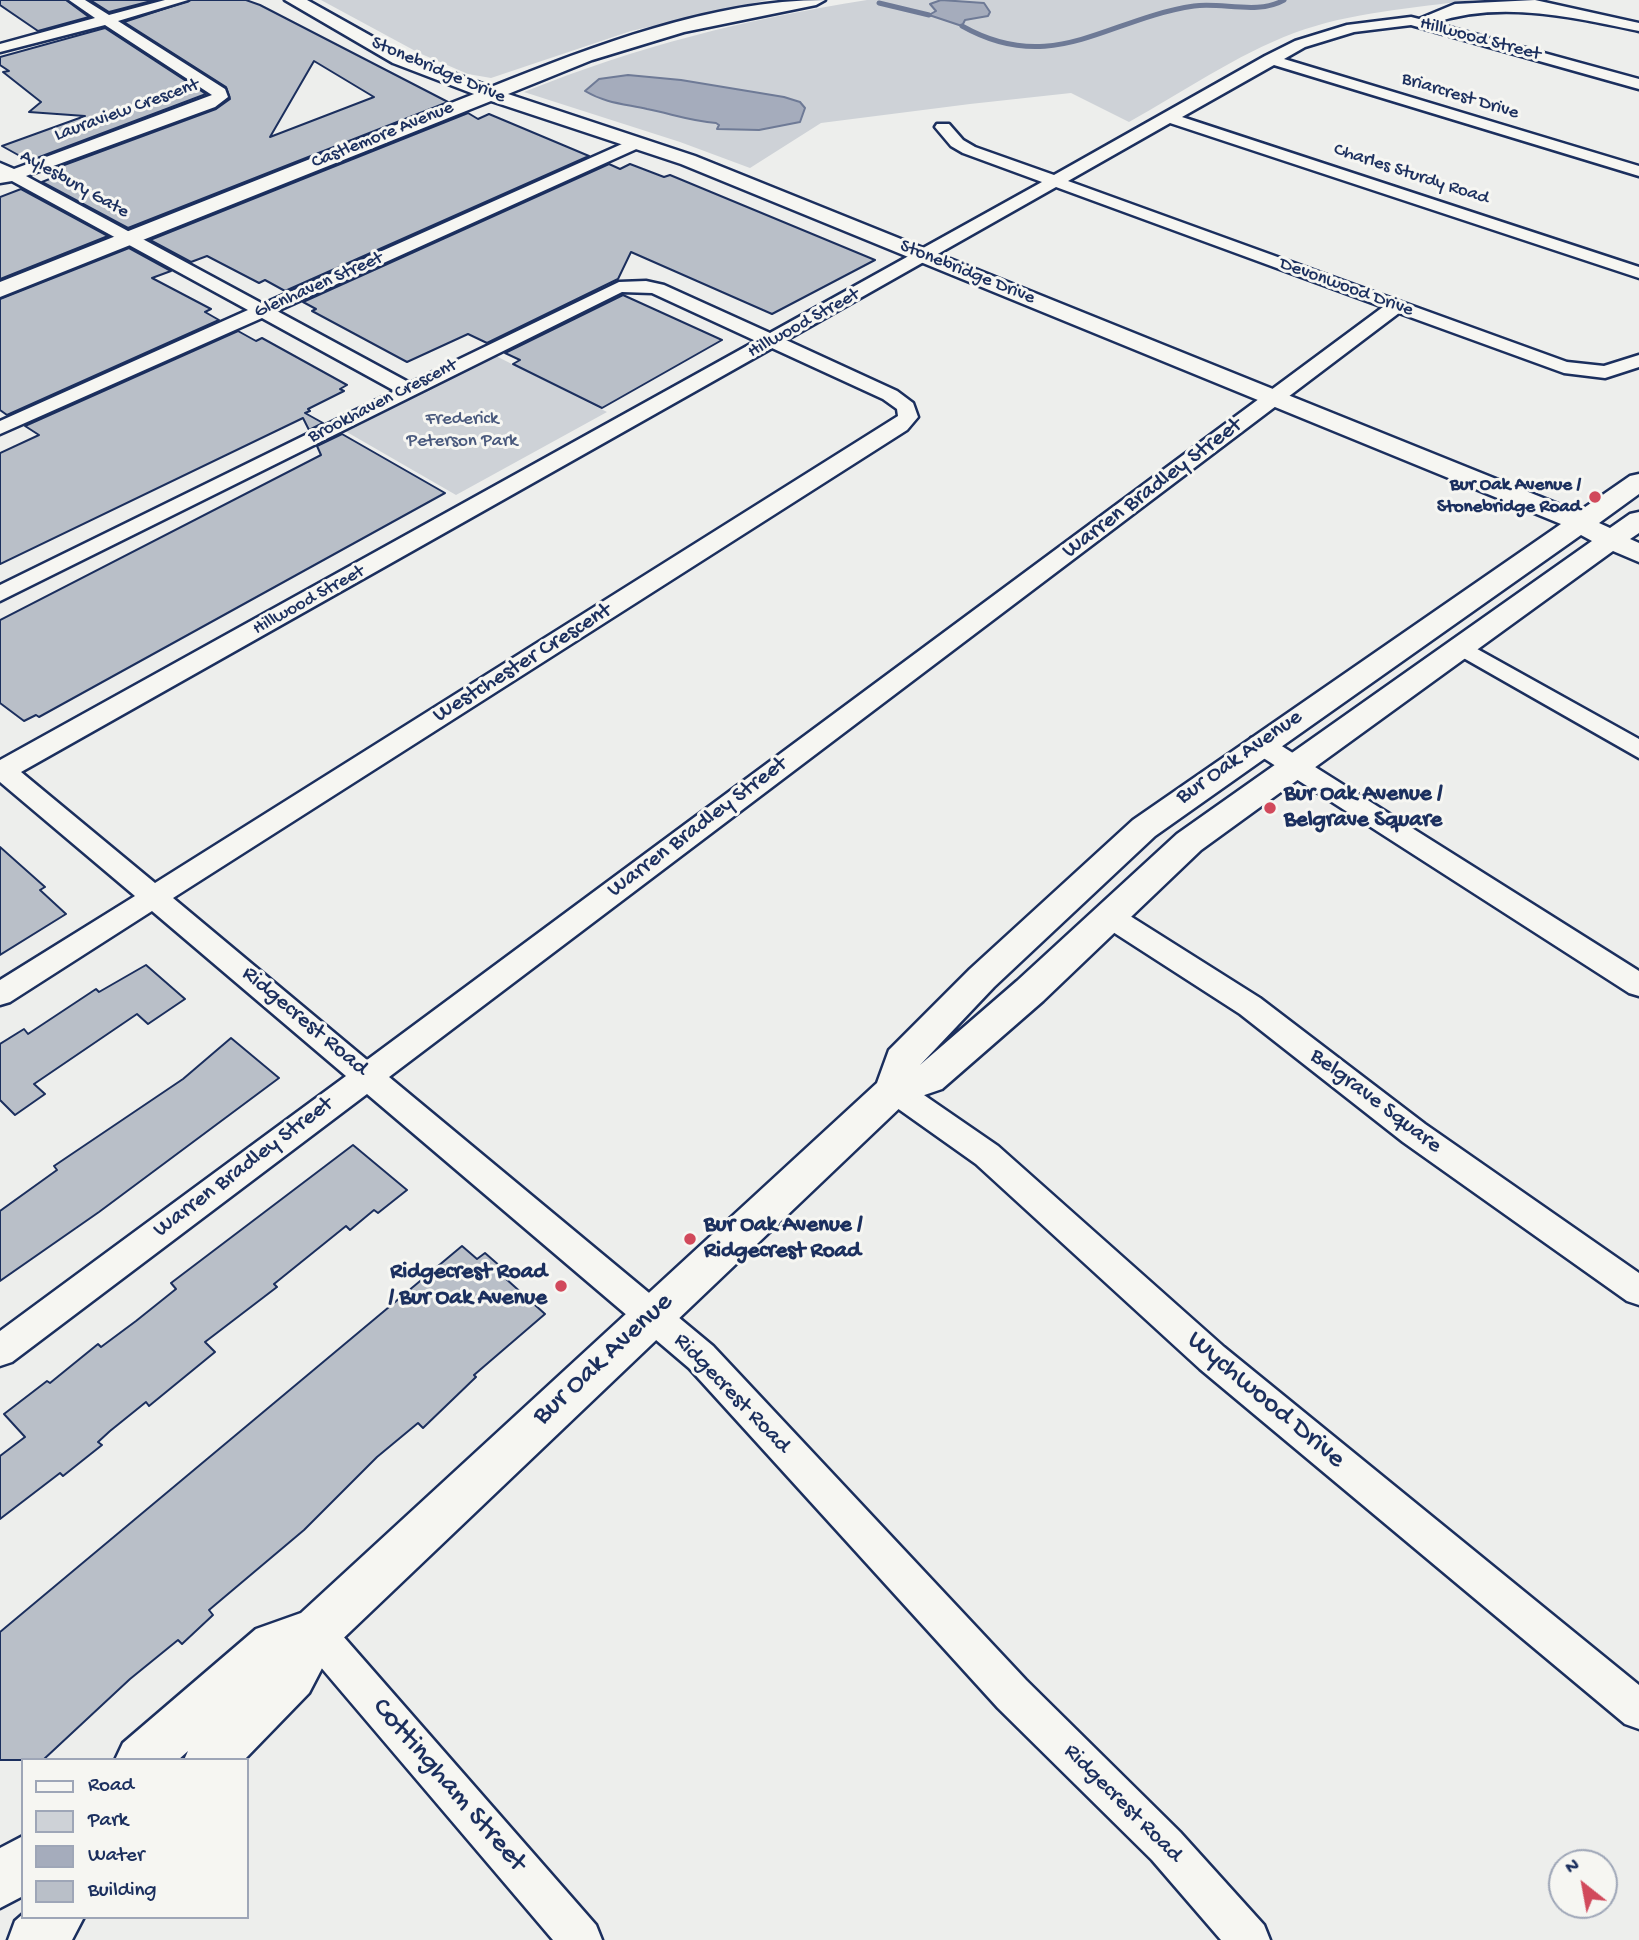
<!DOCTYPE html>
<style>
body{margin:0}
#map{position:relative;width:1639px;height:1940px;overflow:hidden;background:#edeeec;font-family:"Gochi Hand",sans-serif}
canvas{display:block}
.legend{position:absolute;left:21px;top:1758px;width:228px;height:161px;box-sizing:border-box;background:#f6f6f2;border:2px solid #9ea6b7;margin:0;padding:9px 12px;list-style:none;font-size:21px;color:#1b2f5e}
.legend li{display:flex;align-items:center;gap:14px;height:35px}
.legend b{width:35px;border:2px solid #9ea6b7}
.north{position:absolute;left:1548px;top:1849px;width:70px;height:70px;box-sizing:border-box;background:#f6f6f2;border:2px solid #9ea6b7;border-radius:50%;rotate:329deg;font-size:19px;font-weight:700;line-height:28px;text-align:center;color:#1b2f5e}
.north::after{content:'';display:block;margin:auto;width:24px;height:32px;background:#d1495b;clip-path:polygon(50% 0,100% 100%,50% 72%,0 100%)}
</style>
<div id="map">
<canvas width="1639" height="1940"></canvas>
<ul class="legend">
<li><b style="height:9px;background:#f6f6f2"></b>Road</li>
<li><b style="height:19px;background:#ced2d7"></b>Park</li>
<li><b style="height:19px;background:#a5acbc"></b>Water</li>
<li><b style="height:19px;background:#b9bfc8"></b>Building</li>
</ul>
<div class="north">N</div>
</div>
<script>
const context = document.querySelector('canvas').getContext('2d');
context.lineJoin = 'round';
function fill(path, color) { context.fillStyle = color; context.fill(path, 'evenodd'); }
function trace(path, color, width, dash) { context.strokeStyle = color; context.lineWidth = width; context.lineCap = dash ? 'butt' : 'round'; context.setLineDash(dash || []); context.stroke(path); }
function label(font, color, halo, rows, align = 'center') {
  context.font = font + ' "Gochi Hand",sans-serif'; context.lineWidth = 6; context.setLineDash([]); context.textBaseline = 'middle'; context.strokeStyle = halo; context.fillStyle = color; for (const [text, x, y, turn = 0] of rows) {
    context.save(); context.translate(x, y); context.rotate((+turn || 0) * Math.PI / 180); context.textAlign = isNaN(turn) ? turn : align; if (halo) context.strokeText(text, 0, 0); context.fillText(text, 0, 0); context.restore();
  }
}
const green = new Path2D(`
 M321,0H767L631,31L491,78L468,74L419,53Z
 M867,0H1473C1414,8 1351,12 1294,33C1236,55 1183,92 1129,122L1071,93L970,104L821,123L750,168L680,142L524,92C642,45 742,20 867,0Z
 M494,355L607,412L456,495L345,431Z`);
const water = new Path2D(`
 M941,0L984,3L990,12L988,16L965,20L962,26L929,15L936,11L930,4Z
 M628,75L681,80L784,97L800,102L805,108L800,122L759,130L717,129L719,125L716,123C691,121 672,114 647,109C625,104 605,103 585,91L599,79Z`);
const stream = new Path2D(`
 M879,3L929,15
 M962,26C1053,77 1106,19 1194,6C1222,2 1258,15 1284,0`);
const building = new Path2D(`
 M0,0H66L89,17L38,31L0,5Z
 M90,0H155L109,12Z
 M191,0H246L260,5L448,102L128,228L42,182L57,176L48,171L216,109L230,99L226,87L124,22ZM314,61L374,97L270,137Z
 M105,28L206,94L29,161L2,146L85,116L29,112L41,102L3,72L9,71L0,65V57Z
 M468,113L478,119L489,114L589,156L285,291L265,280L259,283L207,256L191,262L150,240Z
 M609,164L620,169L630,164L664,177L670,175L875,260L772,314L631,252L618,279L487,343L468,334L407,362L312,311L316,309L303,302Z
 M21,189L108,236L0,279V197Z
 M129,248L171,271L152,278L211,309L205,312L219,320L7,415L0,410V299Z
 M623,295L722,340L602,408L513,364L520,360L505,353Z
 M238,331L256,341L262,338L347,385L340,389L344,391L308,409L310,411L305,413L323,423L309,430L303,418L0,564V453L39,435L25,426Z
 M342,434L445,493L39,717L36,715L24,721L0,703V620L321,455L317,446Z
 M0,847L45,887L40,890L66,914L0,955Z
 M146,965L185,999L148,1024L137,1014L34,1084L45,1094L15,1115L0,1100V1044L24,1029L28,1034L96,989L99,992Z
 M231,1038L279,1078L99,1212L0,1281V1211L57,1170L54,1166L183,1079Z
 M353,1145L407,1190L378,1213L374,1210L350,1230L346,1226L274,1284L277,1287L205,1342L215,1352L149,1406L146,1402L110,1431L98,1442L102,1445L63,1476L60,1473L0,1519V1456L25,1437L4,1414L47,1381L50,1383L98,1344L101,1347L136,1321L176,1289L171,1283Z
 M462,1246L477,1259L485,1253L509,1274L505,1278L545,1314L474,1375L476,1377L423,1428L418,1423L377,1457L304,1530L209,1610L213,1615L182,1644L178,1640L130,1679L43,1760H0V1632Z`);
const minor = new Path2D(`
 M69,0H85L109,15L165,0H188L118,21L225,89L228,97L215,107L26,176L263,304L631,140H643V146L277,311L410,383L619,282L646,281L664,285L770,333L1042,182L963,153L951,146L935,127L937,124H949L963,140L975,147L1054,175L1265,56L1295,41L1347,25L1411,17L1419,19L1455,4L1535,0L1639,23V31C1572,17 1499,0 1434,23L1639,79V89L1411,25L1354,32L1305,47L1284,59L1639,166V176L1274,65L1182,117L1639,267V278L1170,123L1068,181L1567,362L1604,366L1639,355V367L1605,378L1564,373L1399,313L389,1077L713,1346L1026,1680L1180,1832L1264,1925L1270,1940H1221L1152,1860L998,1708L689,1368L367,1094L12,1362L0,1366V1331L346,1076L152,911L10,1002L0,1005V980L135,896L0,782V760L756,341L652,293L622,292L0,601V585L395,391L262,318L0,434V421L248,310L12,181L0,183V163L14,169L212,95L105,25L0,52V44L95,18ZM1056,187L1383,307L367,1060L173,898L907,430L918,417L913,403L897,391L786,340ZM772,348L883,399L897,409L898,416L155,883L21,772Z
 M1461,640L1639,739V758L1453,652L1449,647L1453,642Z
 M1260,736L1269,738L1639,971V996L1629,993L1251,750L1248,744L1251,738Z
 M1109,906L1119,909L1260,998L1425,1124L1639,1273V1305L1627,1301L1403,1142L1240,1014L1099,923L1095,916L1099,909Z
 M894,1078L905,1082L998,1146L1224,1347L1639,1685V1729L1625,1724L1200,1369L976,1164L883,1098L879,1090L883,1082Z
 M315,1613L328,1619L596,1925L602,1940H553L302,1645L296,1632L302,1619Z`);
const tertiary = new Path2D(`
 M285,0H307L405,55L491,87C594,46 712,0 825,0L816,5L684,32L592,60L508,94L695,156L1578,512L1630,476L1639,474V494L1599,523L1610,528L1630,514L1639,512V533L1630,539L1639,543V562L1613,551L1201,850L1043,1001L942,1089L907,1101L332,1649L309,1693L244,1760H184L188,1751L178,1760H115L123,1743L256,1629L301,1613L877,1083L889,1050L970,969L1133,820L1561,524L681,164L491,101L0,297V282L474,94L393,63ZM1581,535L1592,541L1177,834L1017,981L920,1065L994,987L1155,836Z
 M23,1836V1896L0,1908V1848Z
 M23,1914V1917H84L72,1940H8L15,1921Z`);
const markers = [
 [1595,497,7,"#d1495b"],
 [1270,808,7,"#d1495b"],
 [690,1239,7,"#d1495b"],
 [561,1286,7,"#d1495b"]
];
const farStreetnames = [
 ["Hillwood Street",1480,40,15],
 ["Stonebridge Drive",438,71,23],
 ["Briarcrest Drive",1460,97,17],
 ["Lauraview Crescent",127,111,-20],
 ["Castlemore Avenue",383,136,-22],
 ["Charles Sturdy Road",1411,175,18],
 ["Aylesbury Gate",74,185,29],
 ["Stonebridge Drive",967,273,22],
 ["Glenhaven Street",319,286,-24],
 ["Devonwood Drive",1346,288,20],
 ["Hillwood Street",804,324,-29],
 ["Brookhaven Crescent",383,402,-27],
 ["Hillwood Street",309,601,-29]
];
const farParknames = [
 ["Frederick",462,420],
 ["Peterson Park",462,442]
];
const farPoinames = [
 ["Bur Oak Avenue /",1581,486],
 ["Stonebridge Road",1581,508]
];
const streetNames = [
 ["Warren Bradley Street",1153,489,-37],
 ["Westchester Crescent",523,664,-32],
 ["Bur Oak Avenue",1240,758,-35],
 ["Warren Bradley Street",698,828,-37],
 ["Ridgecrest Road",304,1022,40],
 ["Belgrave Square",1375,1102,37],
 ["Warren Bradley Street",244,1168,-37],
 ["Ridgecrest Road",731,1394,46],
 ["Ridgecrest Road",1122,1804,45]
];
const poiNames = [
 ["Bur Oak Avenue /",1284,795],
 ["Belgrave Square",1284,821],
 ["Bur Oak Avenue /",704,1226],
 ["Ridgecrest Road",704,1252],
 ["Ridgecrest Road",547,1273,"right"],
 ["/ Bur Oak Avenue",547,1299,"right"]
];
const nearStreetnames = [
 ["Bur Oak Avenue",604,1360,-43],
 ["Wychwood Drive",1265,1401,40],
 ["Cottingham Street",448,1786,49]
];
fill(green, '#ced2d7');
fill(water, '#a5acbc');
trace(water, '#6e7a96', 2);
trace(stream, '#6e7a96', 5);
fill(building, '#b9bfc8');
trace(building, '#1b2f5e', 2);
trace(minor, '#1b2f5e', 5);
trace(tertiary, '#1b2f5e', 5);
fill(minor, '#f6f6f2');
fill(tertiary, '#f6f6f2');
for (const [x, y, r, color] of markers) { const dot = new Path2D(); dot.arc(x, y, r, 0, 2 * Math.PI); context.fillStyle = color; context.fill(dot); trace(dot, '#f6f6f2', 2.5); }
label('19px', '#1b2f5e', '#f6f6f2', farStreetnames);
label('19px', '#48587c', '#f6f6f2', farParknames);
label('bold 19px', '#1b2f5e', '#f6f6f2', farPoinames, 'right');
label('23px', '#1b2f5e', '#f6f6f2', streetNames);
label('bold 23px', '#1b2f5e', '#f6f6f2', poiNames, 'left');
label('28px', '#1b2f5e', '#f6f6f2', nearStreetnames);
</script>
